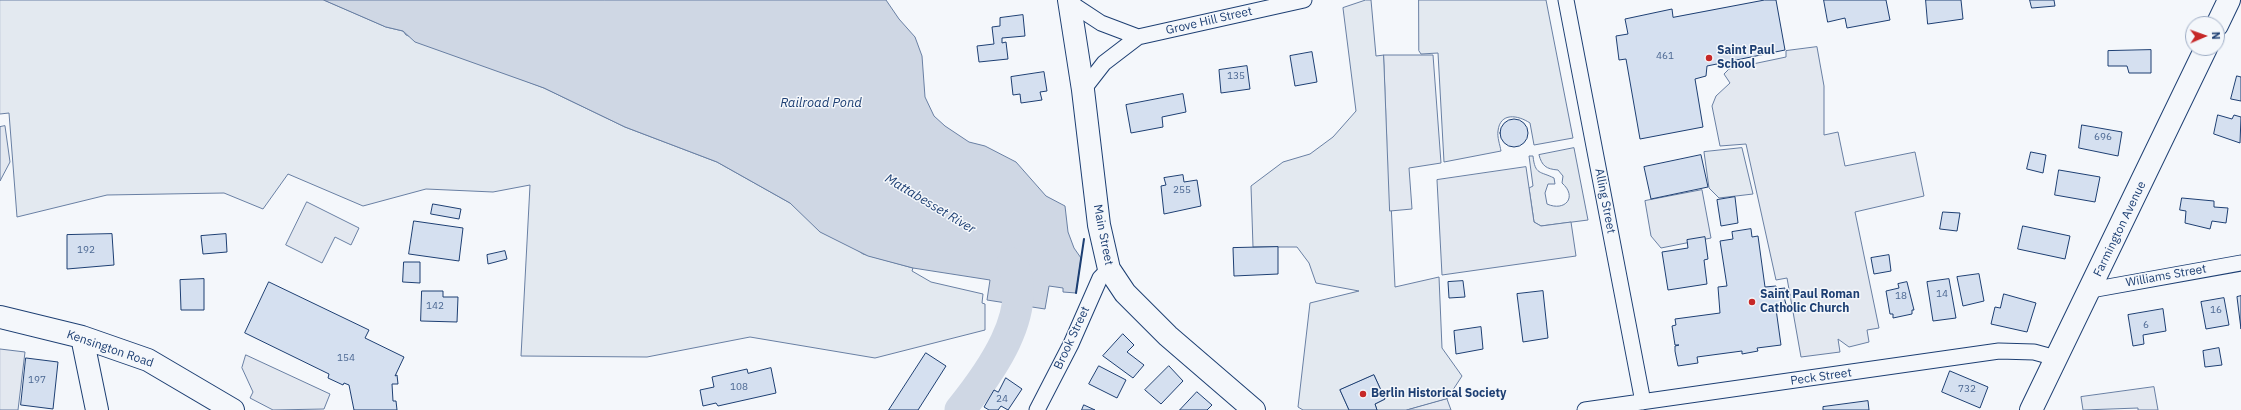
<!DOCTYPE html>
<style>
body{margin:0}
#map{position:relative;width:2241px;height:410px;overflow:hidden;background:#f4f7fb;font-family:"IBM Plex Sans",sans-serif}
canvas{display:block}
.north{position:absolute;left:2185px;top:16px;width:40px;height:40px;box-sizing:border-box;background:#f4f7fb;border:1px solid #9eadc5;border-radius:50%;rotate:88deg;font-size:11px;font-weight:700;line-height:16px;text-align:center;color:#1d3f73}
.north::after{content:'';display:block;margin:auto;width:14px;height:18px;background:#c62828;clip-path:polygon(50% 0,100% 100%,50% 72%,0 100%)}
</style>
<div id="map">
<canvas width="2241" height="410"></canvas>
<div class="north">N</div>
</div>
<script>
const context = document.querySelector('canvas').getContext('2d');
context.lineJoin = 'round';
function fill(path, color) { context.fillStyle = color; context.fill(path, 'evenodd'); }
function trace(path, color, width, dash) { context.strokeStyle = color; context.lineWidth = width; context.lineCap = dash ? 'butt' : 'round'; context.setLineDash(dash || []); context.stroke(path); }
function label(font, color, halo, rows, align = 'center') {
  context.font = font + ' "IBM Plex Sans",sans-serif'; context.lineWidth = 3; context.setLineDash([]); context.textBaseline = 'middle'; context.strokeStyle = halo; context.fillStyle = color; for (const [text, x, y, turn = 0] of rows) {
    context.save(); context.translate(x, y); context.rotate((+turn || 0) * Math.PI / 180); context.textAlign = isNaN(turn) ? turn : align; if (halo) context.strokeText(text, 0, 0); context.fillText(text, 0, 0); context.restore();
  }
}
const green = new Path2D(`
 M0,0H324L386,27L403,31L406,35L544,88L625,127L717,162L790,203L863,254L913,268L912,271L931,282L983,294L982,303L985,304V330L875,358L750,337L647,357L521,356L530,185L493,192L426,189L363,206L288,174L263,209L224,193L107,195L17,217L9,113L0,114Z
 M1366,0H1371L1376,56L1384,55L1395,287L1439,277L1442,348L1462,376L1447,399L1407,410H1377L1375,404L1385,399L1374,375L1340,390L1349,410H1303L1298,407L1310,303L1359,291L1316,283L1309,263L1297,247H1253L1251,186L1283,162L1310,154L1333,137L1356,111L1343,8Z
 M1419,0H1546L1573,138L1534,145L1530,123C1518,115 1500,112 1498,131C1497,137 1500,145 1501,151L1444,162L1438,53L1421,54L1419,51Z
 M1574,148L1588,220L1541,226L1534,222L1529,188L1533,186L1529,156H1533C1535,175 1540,171 1554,178L1555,184H1548L1545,193L1547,204C1565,212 1578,197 1562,183L1563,176L1558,170C1546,169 1542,166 1539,155Z
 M1742,148L1753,194L1719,198L1709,188L1704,152Z`);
const parking = new Path2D(`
 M1817,47L1824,86V135L1838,132L1845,166L1915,152L1924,196L1855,212L1879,328L1867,330L1869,342L1849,347L1838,339L1840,352L1801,357L1787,278L1776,280L1746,144L1720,146L1712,106L1716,96L1730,83L1724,74L1729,69L1786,57V51Z
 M1384,55H1433L1441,163L1409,168L1412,209L1390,211Z
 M5,126L10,162L0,181V127Z
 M1526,167L1534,222L1541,226L1571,222L1576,256L1442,275L1437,180Z
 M1702,190L1711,238L1661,248L1651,236L1645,201Z
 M307,202L359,228L351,245L335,237L322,263L286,245Z
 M0,349L25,352L18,410H0Z
 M246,355L330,394L324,409L273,410L250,398L253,392L242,368Z
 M2154,387L2158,410H2138V408L2083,410L2081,397Z
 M1447,399L1451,410H1407Z`);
const water = new Path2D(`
 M324,0H886L899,19L915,37L922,56L925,97L934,116L945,126L969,142L985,146L1016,162L1046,196L1065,206L1068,232L1074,248L1081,258L1076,293L1063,292V288L1049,286L1045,309L987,300L990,280L913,268L868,256L820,232L790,203L717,162L625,127L544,88L415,42L403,31L386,27Z`);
const river = new Path2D(`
 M960,410C989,374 1035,312 1012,263`);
const building = new Path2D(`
 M1765,0H1776L1785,50L1707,66L1706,76L1695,79L1703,127L1640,139L1626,59L1619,60L1616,36L1628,34L1625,19L1672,9L1673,17Z
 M1824,0H1886L1890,20L1847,28L1845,18L1828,22Z
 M1926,0H1961L1963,19L1928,24Z
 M2030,0H2054L2055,6L2032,8Z
 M1023,15L1025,36L1002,38V43L1006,42L1008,59L979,62L977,46L994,44L992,27L1000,26V18Z
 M2151,50V73H2129L2127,66H2108V51Z
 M1312,52L1317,82L1295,86L1290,56Z
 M1247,66L1250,89L1221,93L1219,70Z
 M1044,72L1047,91L1040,92L1042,100L1021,103L1020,94L1013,95L1011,77Z
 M2237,76L2241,77V101L2231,99Z
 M1183,94L1186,112L1162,117L1163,127L1131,133L1126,105Z
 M2218,115L2232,119L2234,115L2241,117L2240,143L2214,134Z
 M1500 133a14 14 0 1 1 28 0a14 14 0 1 1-28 0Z
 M2082,125L2122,132L2118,156L2079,148Z
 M2031,152L2046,155L2043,173L2027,169Z
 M1701,155L1708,187L1651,199L1644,167Z
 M2059,170L2100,177L2095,202L2055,195Z
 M1183,175L1184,182L1197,180L1201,206L1164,214L1161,186L1166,185L1164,178Z
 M1735,197L1738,223L1721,226L1717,200Z
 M2182,198L2214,201V207L2228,208L2226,223L2212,221L2210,229L2185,223L2186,211L2180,210Z
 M433,204L461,209L459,219L431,214Z
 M1943,212L1960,213L1957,231L1940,229Z
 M414,221L463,228L459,261L409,254Z
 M2023,226L2070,236L2065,259L2018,249Z
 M1751,229L1752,237L1758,236L1765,287L1776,286V289L1785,288L1787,297H1784L1787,308L1776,309L1781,345L1757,348L1758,351L1742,354V351L1697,357L1698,363L1678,366L1675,351V346L1679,345H1675L1672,326L1676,325L1675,319L1720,313L1718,287L1727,286L1720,241L1733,239L1732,232Z
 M112,234L114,265L67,269V235Z
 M226,234L227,252L203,254L201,236Z
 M1705,237L1708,259L1704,260L1707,284L1668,290L1662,252L1688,248L1687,240Z
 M1278,247V274L1234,276L1233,248Z
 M505,251L507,259L488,264L487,255Z
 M1889,255L1891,271L1874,274L1871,258Z
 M404,262H420V283L403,282Z
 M1979,274L1984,301L1963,306L1957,277Z
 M204,279V310H181L180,280Z
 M1949,279L1956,318L1933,321L1927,282Z
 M1463,281L1465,297L1449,298L1448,282Z
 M269,282L369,330L365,338L404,357L395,376L397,375L398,384H392L393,401H396L397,410H354L349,385L344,383L343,385L328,378L329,374L245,333Z
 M1907,282L1914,310H1912V314L1893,318V314H1890L1886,291L1899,288L1898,284Z
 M422,291H443V297H458L457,322L421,321Z
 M1543,291L1548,338L1523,342L1517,294Z
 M2004,294L2036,303L2027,332L1991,324L1995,307L2000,308Z
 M2241,296V329L2237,297Z
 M2224,298L2229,325L2206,329L2201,302Z
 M2163,309L2166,331L2143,335L2144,344L2133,346L2128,315Z
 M1481,327L1483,349L1456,354L1454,331Z
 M1123,334L1134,345L1127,352L1144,365L1133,378L1103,356Z
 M2219,348L2222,365L2205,367L2203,351Z
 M926,353L946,366L918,410H889Z
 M26,358L58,362L53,409L21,405Z
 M1099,366L1126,380L1117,398L1089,384Z
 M1169,366L1183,381L1161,404L1145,390Z
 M771,368L776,393L718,406L716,403L703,406L700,390L714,387L712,377L747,369L748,373Z
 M1950,371L1988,387L1980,408L1942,392Z
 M1374,375L1385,399L1375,404L1377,410H1349L1340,390Z
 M1006,378L1022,389L1008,410L1001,406L998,410H989L984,407L994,390L998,392Z
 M1197,392L1212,405L1207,410H1180Z
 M1868,401L1869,410H1823V407Z
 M1084,405L1095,410H1082Z`);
const street = new Path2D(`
 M1566,0L1643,402
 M1069,2L1101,23L1138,37L1304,0
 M1083,90L1104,63L1138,37
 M2091,290L2241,263
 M1037,410L1071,344L1100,278L1109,269
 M1585,410L1999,351L2034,352L2056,358`);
const secondary = new Path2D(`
 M2217,25L2229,0
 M0,317L82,337L148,360L233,410
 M82,337L97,410
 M2031,410L2206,48`);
const primary = new Path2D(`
 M1069,0L1083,90L1099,225L1109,269L1125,293L1168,336L1254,410`);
const wall = new Path2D(`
 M1076,293L1084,239`);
const markers = [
 [1709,58,4,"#c62828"],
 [1752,302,4,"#c62828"],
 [1363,394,4,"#c62828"]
];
const numberNames = [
 ["461",1665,56],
 ["135",1236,76],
 ["696",2103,137],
 ["255",1182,190],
 ["192",86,250],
 ["14",1942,294],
 ["18",1901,296],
 ["142",435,306],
 ["16",2216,310],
 ["6",2146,325],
 ["154",346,358],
 ["197",37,380],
 ["108",739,387],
 ["732",1967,389],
 ["24",1002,399]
];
const streetNames = [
 ["Grove Hill Street",1209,21,-13],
 ["Alling Street",1605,201,79],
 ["Farmington Avenue",2120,229,-64],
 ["Main Street",1103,235,79],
 ["Williams Street",2166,276,-10],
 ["Brook Street",1072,338,-65],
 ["Kensington Road",110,349,19],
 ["Peck Street",1821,377,-8]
];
const poiNames = [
 ["Saint Paul",1717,51],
 ["School",1717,65],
 ["Saint Paul Roman",1760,295],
 ["Catholic Church",1760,309],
 ["Berlin Historical Society",1371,394]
];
const waterNames = [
 ["Railroad Pond",821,103],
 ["Mattabesset River",930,204,31]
];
fill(green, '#e3e9f0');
trace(green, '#687fa3', 1);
fill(parking, '#e3e8f0');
trace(parking, '#687fa3', 1);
fill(water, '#cfd7e4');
trace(water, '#687fa3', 1);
trace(river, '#cfd7e4', 31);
fill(building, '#d5e0f0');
trace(building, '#1d3f73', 1);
trace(street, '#1d3f73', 17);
trace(secondary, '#1d3f73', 24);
trace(primary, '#1d3f73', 24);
trace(street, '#f4f7fb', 15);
trace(secondary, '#f4f7fb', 22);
trace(primary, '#f4f7fb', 22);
trace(wall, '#1d3f73', 2);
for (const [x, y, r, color] of markers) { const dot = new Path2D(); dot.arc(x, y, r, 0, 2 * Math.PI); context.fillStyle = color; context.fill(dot); trace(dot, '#f4f7fb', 1.5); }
label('10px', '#4b6792', null, numberNames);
label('12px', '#1d3f73', '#f4f7fb', streetNames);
label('bold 12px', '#1d3f73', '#f4f7fb', poiNames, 'left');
label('italic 13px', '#1d3f73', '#f4f7fb', waterNames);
</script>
